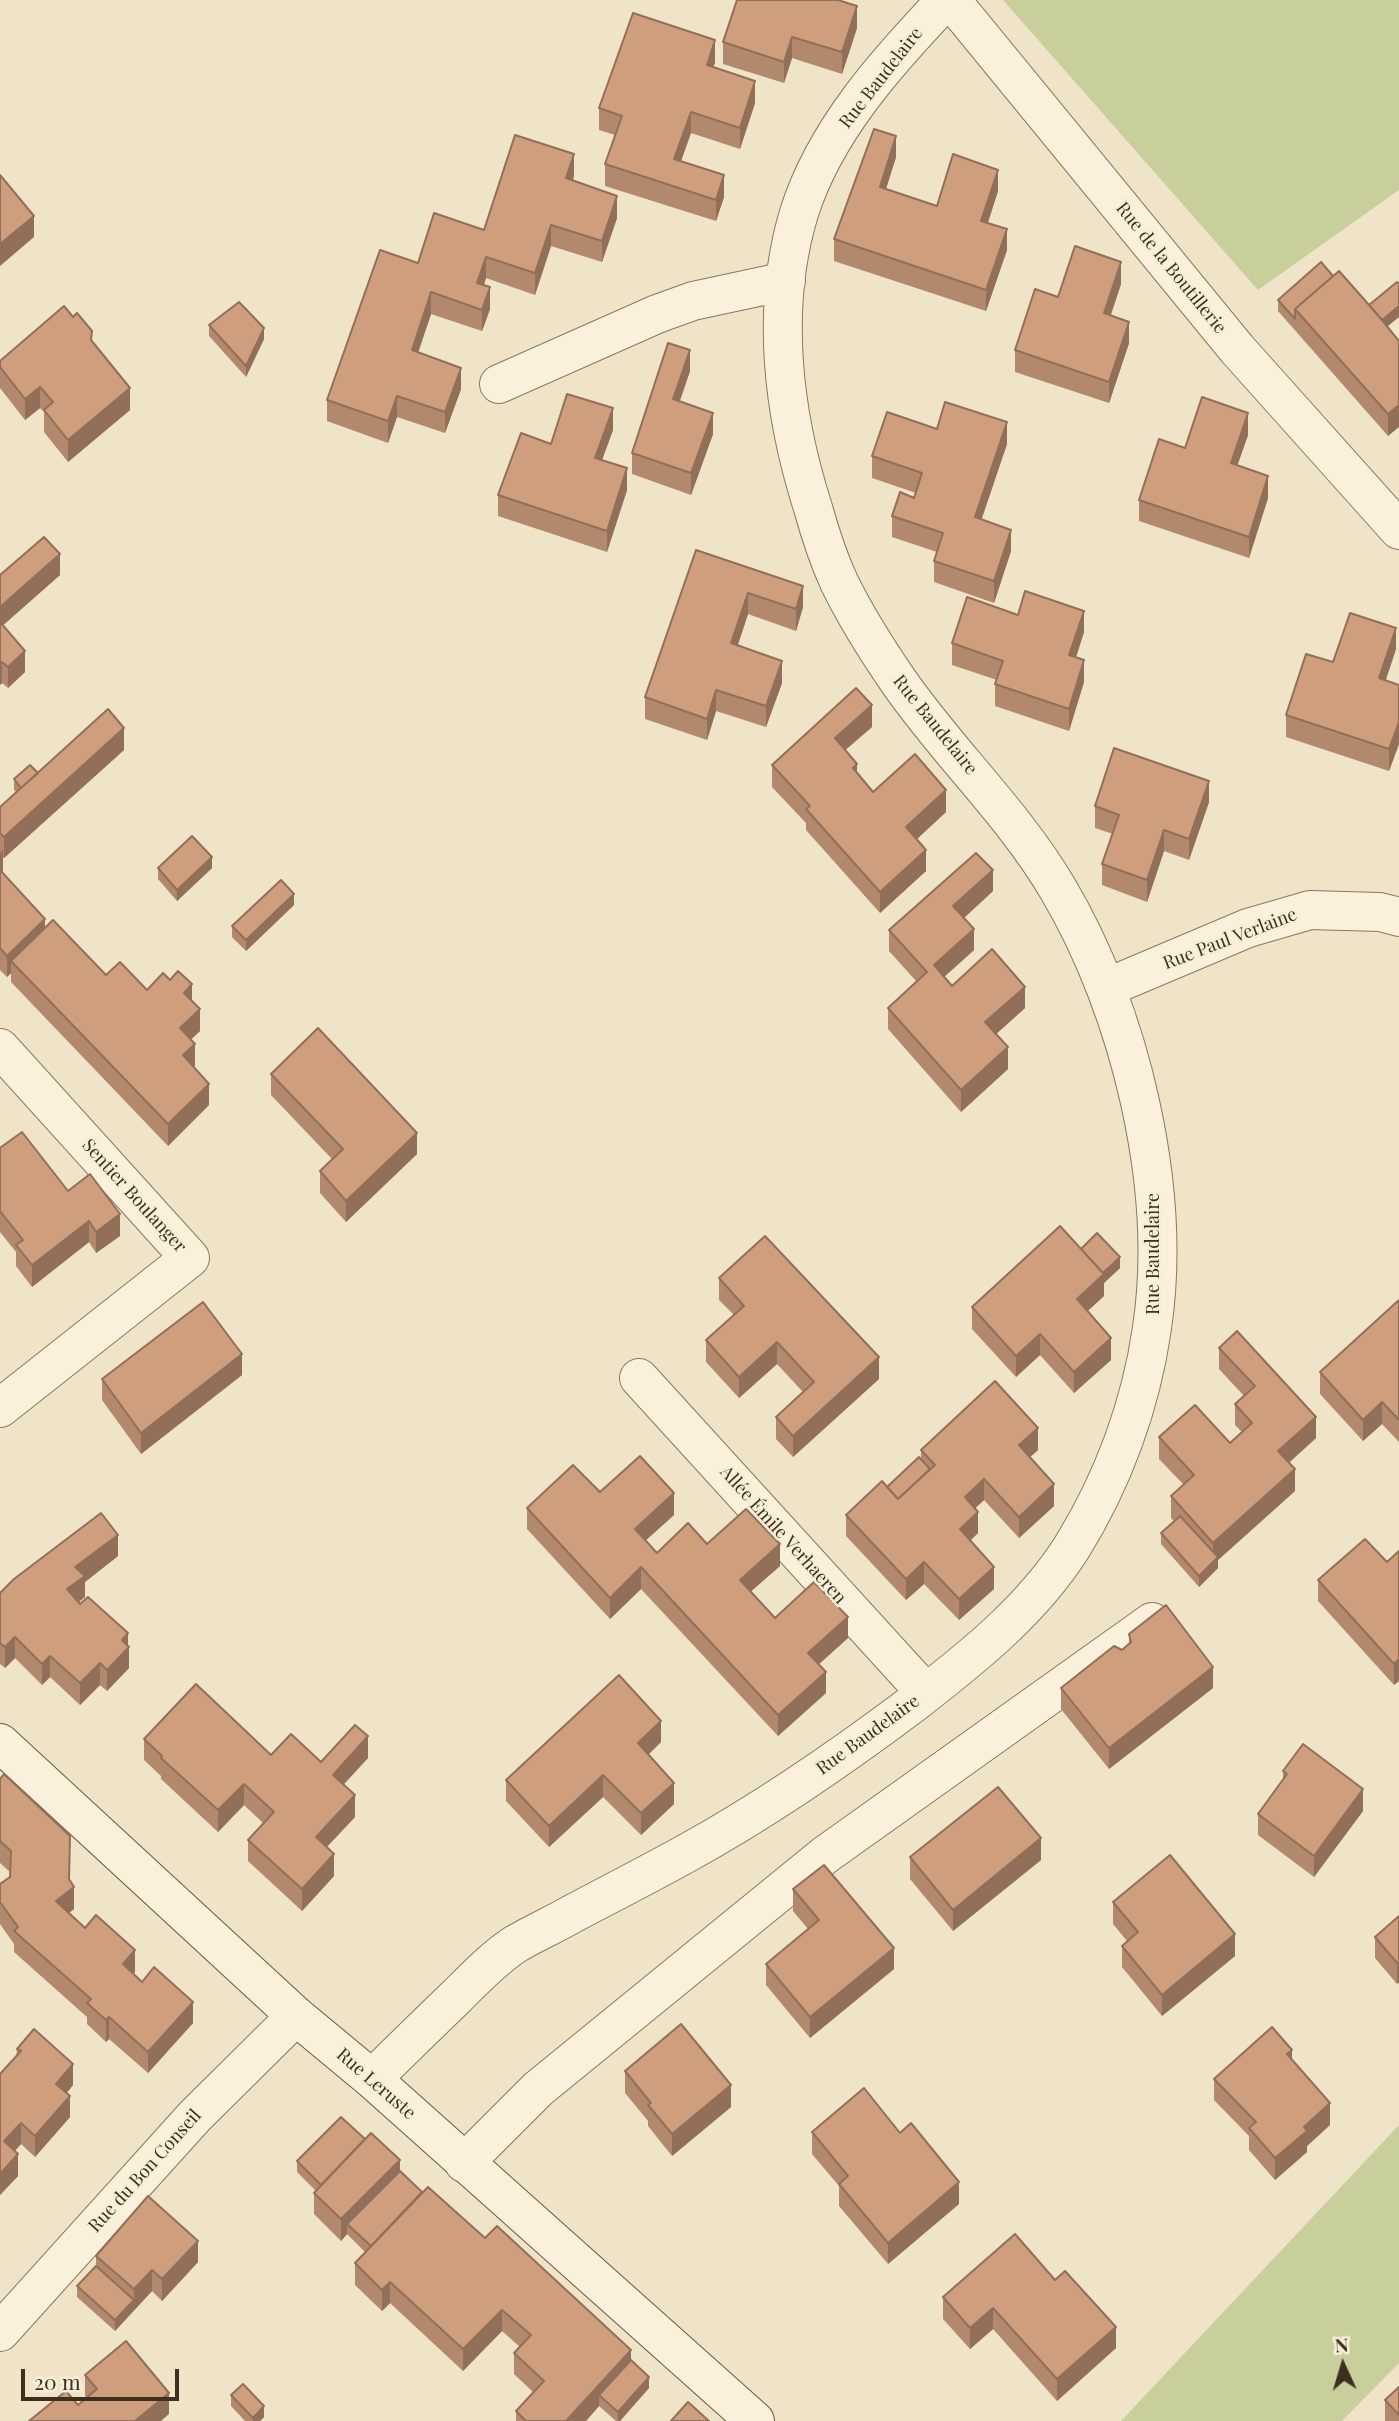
<!DOCTYPE html>
<meta charset="utf-8">
<style>
body{margin:0}
#map{position:relative;width:1399px;height:2421px;overflow:hidden;background:#f0e4c8;font-family:"Playfair Display",serif}
canvas{display:block}
.north{position:absolute;left:1308px;top:2330px;width:70px;height:70px;-webkit-text-stroke:5px #f7eed8;paint-order:stroke;rotate:356deg;font-size:19px;font-weight:700;line-height:28px;text-align:center;color:#3d2e20}
.north::after{content:'';display:block;margin:auto;width:24px;height:32px;background:#3d2e20;clip-path:polygon(50% 0,100% 100%,50% 72%,0 100%)}
.scale{position:absolute;left:21px;top:2369px;width:158px;height:32px;box-sizing:border-box;border:4px solid #3d2e20;border-top:0;padding-left:9px;font-size:21px;line-height:24px;white-space:nowrap;color:#3d2e20;-webkit-text-stroke:5px #f7eed8;paint-order:stroke}
</style>
<div id="map">
<canvas width="1399" height="2421"></canvas>
<div class="north">N</div>
<div class="scale">20 m</div>
</div>
<script>
const context = document.querySelector('canvas').getContext('2d');
context.lineJoin = 'round';
function fill(path, color) { context.fillStyle = color; context.fill(path, 'evenodd'); }
function trace(path, color, width, dash) { context.strokeStyle = color; context.lineWidth = width; context.lineCap = dash ? 'butt' : 'round'; context.setLineDash(dash || []); context.stroke(path); }
function label(font, color, halo, rows, align = 'center') {
  context.font = font + ' "Playfair Display",serif'; context.lineWidth = 5; context.setLineDash([]); context.textBaseline = 'middle'; context.strokeStyle = halo; context.fillStyle = color; for (const [text, x, y, turn = 0] of rows) {
    context.save(); context.translate(x, y); context.rotate((+turn || 0) * Math.PI / 180); context.textAlign = isNaN(turn) ? turn : align; if (halo) context.strokeText(text, 0, 0); context.fillText(text, 0, 0); context.restore();
  }
}
const green = new Path2D(`
 M1003,0H1399V190L1258,290Z
 M1399,2125V2363L1342,2421H1121Z`);
const street = new Path2D(`
 M951,0L1237,349L1399,530
 M499,384L657,314L693,301L786,281
 M1106,988L1248,928L1310,910L1380,912L1399,917
 M0,1048L190,1258L0,1408
 M639,1378L926,1693
 M372,2079C400,2051 428,2024 456,1997C474,1979 492,1960 514,1945C532,1934 553,1925 572,1914C610,1894 649,1874 687,1853C767,1809 842,1757 915,1702C973,1657 1032,1610 1072,1547C1113,1481 1141,1405 1152,1328C1173,1188 1130,1010 1058,889C1014,814 949,754 899,682C877,650 856,617 839,582C828,558 820,533 813,508C783,414 770,309 799,213C825,130 888,61 946,0
 M464,2163L538,2089L825,1855L1152,1622
 M0,2332L195,2116L296,2016`);
const secondary = new Path2D(`
 M0,1743L296,2016L372,2079L755,2421`);
const wall = new Path2D(`
 M857,28L842,74L792,58L784,83L723,64V42Z
 M715,62L713,68L755,103L740,149L691,133L681,161L724,197L716,221L605,186V164L615,135L599,130V108Z
 M896,157L886,189L937,206L998,191L988,223L1007,250L986,311L834,261V239Z
 M574,176L573,180L617,218L602,262L551,246L535,295L486,278L484,285L490,309L482,331L431,314L418,352L461,389L445,433L397,417L388,443L327,421V400L418,263L484,230Z
 M1333,276L1369,305L1399,284V317L1387,326L1399,341L1388,436L1278,311V300Z
 M1121,284L1111,315L1129,343L1109,403L1015,372V350L1058,297Z
 M209,325L264,339L246,377L209,336Z
 M92,340L130,410L68,462L44,432V412L40,408L25,420L0,388V361Z
 M690,371L680,401L713,434L691,495L632,474V453Z
 M937,429L1007,444L981,519L1011,551L994,603L934,582V561L937,552L892,537V516L914,498L916,493L872,478V456Z
 M613,430L602,460L627,490L607,552L498,516V495L551,444Z
 M1248,435L1237,465L1268,498L1249,558L1139,521V500L1185,448Z
 M696,550L803,607L796,631L748,614L738,645L782,683L766,727L716,711L707,740L645,719V697Z
 M0,575H60L3,625L25,672L8,688L2,683L0,685Z
 M1018,615L1084,632L1076,658L1084,682L1069,731L995,706V684L997,680L952,665V643Z
 M1396,649L1386,680L1399,685V744L1389,771L1286,737V715L1333,662Z
 M872,727L845,750L857,774L873,792L946,812L917,839L926,871L880,913L806,830V823L772,787V765Z
 M124,750L4,858L3,857V871L2,872L45,927L106,975L147,990L192,1001L200,1031L191,1039L195,1065L194,1067L209,1105L168,1146L11,982V973L7,977L0,970V807L16,792L14,790V779Z
 M1209,802L1189,860L1164,851L1147,902L1102,885V864L1113,834L1095,828V806Z
 M158,868H212L177,901L158,879Z
 M993,891L964,918L974,950L944,977L952,986L1025,1008L996,1034L1008,1069L961,1112L888,1029V1008L916,981L889,951V930Z
 M294,905L246,951L232,937V926Z
 M271,1074L417,1154L346,1222L320,1193V1171L332,1159L271,1095Z
 M0,1148L68,1191L120,1236L96,1253L89,1242L32,1287L16,1266V1252L0,1232Z
 M1081,1249L1120,1268L1104,1283V1296L1087,1311L1111,1360L1074,1393L1040,1355L1016,1377L972,1329V1307Z
 M719,1278L879,1379L793,1457L776,1439V1417L803,1392L777,1364L739,1398L706,1362V1340L734,1315L719,1300Z
 M1399,1300V1442L1382,1424L1363,1441L1320,1394V1372Z
 M1219,1348L1316,1438L1289,1463L1295,1491L1218,1560V1568L1199,1587L1161,1544V1533L1174,1521L1171,1518V1496L1184,1485L1159,1459V1437L1230,1443L1242,1432L1235,1425V1404L1244,1396L1219,1369Z
 M242,1375L141,1454L102,1400V1379Z
 M921,1450H1038L1030,1457L1054,1506L1019,1538L984,1500L975,1508L978,1533L970,1541L994,1589L959,1620L924,1584L906,1600L846,1536V1515L887,1487L921,1459Z
 M600,1492L674,1515L646,1540L657,1553L707,1544L780,1566L751,1591L775,1618L848,1638L819,1664L826,1693L778,1736L641,1589L610,1619L527,1529V1508Z
 M1399,1551V1681L1394,1685L1318,1601V1580L1387,1562Z
 M118,1556L85,1582V1597L79,1602L128,1646L129,1668L107,1691L100,1685L80,1705L50,1677L42,1685L15,1658L5,1668L0,1664V1593Z
 M1129,1634L1213,1688L1109,1769L1061,1709V1688L1122,1650L1129,1644Z
 M144,1739L321,1762L368,1758L343,1785L355,1817L327,1847L334,1876L302,1911L248,1861V1840L263,1823L244,1805L218,1832L161,1779V1776L144,1760Z
 M661,1742L648,1755L674,1804L641,1835L603,1797L549,1847L506,1801V1780Z
 M1283,1771L1363,1811L1314,1877L1258,1835V1814L1283,1780Z
 M0,1779L70,1857L69,1880L74,1909L69,1913L85,1928L135,1972L133,1974L142,1982L193,2023L148,2073L109,2039L106,2042L87,2024V2017L14,1952V1944L0,1924V1884L10,1877V1872L0,1863Z
 M910,1857L1041,1860L953,1931L910,1879Z
 M793,1889L894,1969L810,2038L766,1985V1964L808,1929L793,1911Z
 M1113,1902L1235,1956L1162,2016L1122,1967V1946L1127,1941L1113,1924Z
 M1399,1916V1982L1397,1984L1375,1958V1937Z
 M17,2049L73,2085L67,2093L70,2117L35,2157L21,2144L15,2151L18,2176L0,2195Z
 M1292,2060L1330,2125L1307,2146V2152L1275,2180L1249,2150V2136L1214,2100V2079Z
 M625,2071L731,2107L672,2156L648,2126V2121L625,2093Z
 M812,2132L959,2204L888,2264L839,2206V2186L812,2154Z
 M297,2161L400,2171L422,2192L485,2238L631,2360L649,2388L620,2421H616L599,2406L586,2421H516V2411L533,2392L514,2374V2353L520,2347L502,2331L463,2371L390,2303L382,2311L355,2285V2263L365,2252L347,2234L341,2241L314,2214V2193L316,2191L297,2172Z
 M96,2256L198,2262L162,2301L152,2291L115,2331L77,2297V2286L96,2266Z
 M1055,2280L1116,2348L1057,2401L993,2329L970,2349L943,2319V2297Z
 M85,2375L169,2414L78,2405L87,2398L85,2396Z
 M1399,2387V2421H1385V2400Z
 M231,2395L264,2417L260,2421H245L231,2406Z`);
const shadedWall = new Path2D(`
 M857,6V28L842,74V52Z
 M792,37V58L784,83V62Z
 M715,40V62L707,87V65Z
 M755,81V103L740,149V128Z
 M691,112V133L674,180V159Z
 M896,136V157L880,208V187Z
 M574,154V176L566,199V178Z
 M998,170V191L981,242V221Z
 M724,175V197L716,221V200Z
 M617,196V218L602,262V241Z
 M34,216V237L0,266V244Z
 M551,225V246L535,295V273Z
 M1007,229V250L986,311V290Z
 M486,257V278L477,304V283Z
 M1121,262V284L1104,334V313Z
 M490,287V309L482,331V310Z
 M431,292V314L412,371V350Z
 M1399,306V317L1377,335V324Z
 M1129,322V343L1109,403V382Z
 M264,328V339L246,377V366Z
 M690,350V371L673,420V399Z
 M461,368V389L445,433V412Z
 M40,387V408L25,420V399Z
 M130,388V410L68,462V440Z
 M397,396V417L388,443V421Z
 M1399,405V427L1388,436V414Z
 M613,408V430L595,479V458Z
 M713,413V434L691,495V473Z
 M1248,413V435L1231,484V463Z
 M1007,422V444L975,539V517Z
 M627,468V490L607,552V531Z
 M1268,476V498L1249,558V537Z
 M1011,530V551L994,603V581Z
 M60,554V575L0,628V607Z
 M803,586V607L796,631V609Z
 M748,593V614L731,664V643Z
 M1084,611V632L1069,677V655Z
 M1396,628V649L1379,699V678Z
 M25,651V672L8,688V667Z
 M1084,660V682L1069,731V709Z
 M782,661V683L766,727V706Z
 M2,662V683L0,685V664Z
 M716,690V711L707,740V719Z
 M872,705V727L835,759V738Z
 M1399,722V744L1389,771V749Z
 M124,728V750L4,858V837Z
 M857,764V785L853,768Z
 M1209,781V802L1189,860V839Z
 M946,790V812L906,849V827Z
 M1164,830V851L1147,902V880Z
 M3,850V871L0,874V853Z
 M926,850V871L880,913V892Z
 M212,857V868L177,901V890Z
 M993,870V891L953,928V906Z
 M294,894V905L246,951V940Z
 M45,919V941L11,961V973L7,977V956Z
 M974,929V950L934,986V965Z
 M192,984V1006L184,993Z
 M1025,987V1008L985,1044V1022Z
 M200,1009V1031L180,1050V1028Z
 M195,1044V1065L183,1077V1055Z
 M1008,1047V1069L961,1112V1090Z
 M209,1084V1105L168,1146V1124Z
 M417,1133V1154L346,1222V1201Z
 M120,1214V1236L96,1253V1232Z
 M89,1221V1242L32,1287V1265Z
 M1120,1257V1268L1104,1283V1296L1077,1321V1299Z
 M1040,1334V1355L1016,1377V1356Z
 M1111,1338V1360L1074,1393V1372Z
 M777,1342V1364L739,1398V1377Z
 M242,1354V1375L141,1454V1433Z
 M879,1357V1379L793,1457V1436Z
 M1382,1402V1424L1363,1441V1420Z
 M1316,1417V1438L1278,1472V1451Z
 M1038,1428V1450L1019,1467V1445Z
 M1295,1469V1491L1218,1560V1568L1199,1587V1576L1213,1562V1543Z
 M984,1479V1500L965,1518V1497Z
 M1054,1484V1506L1019,1538V1517Z
 M674,1493V1515L635,1550V1529Z
 M978,1512V1533L960,1550V1529Z
 M118,1535V1556L85,1582V1597L67,1610V1589L75,1567Z
 M780,1544V1566L740,1601V1580Z
 M924,1562V1584L906,1600V1579Z
 M641,1567V1589L610,1619V1598Z
 M994,1567V1589L959,1620V1599Z
 M848,1617V1638L808,1674V1653Z
 M128,1633V1649L129,1647V1668L107,1691V1670L122,1640Z
 M15,1637V1658L5,1668V1647Z
 M50,1656V1677L42,1685V1664Z
 M1399,1659V1681L1394,1685V1664Z
 M100,1663V1685L80,1705V1683Z
 M1213,1667V1688L1109,1769V1748Z
 M826,1672V1693L778,1736V1715Z
 M661,1721V1742L638,1764V1743Z
 M368,1736V1758L333,1796V1775Z
 M603,1775V1797L549,1847V1826Z
 M674,1783V1804L641,1835V1813Z
 M244,1784V1805L218,1832V1810Z
 M1363,1789V1811L1314,1877V1856Z
 M355,1795V1817L316,1858V1837Z
 M70,1836L69,1891L74,1887V1909L56,1922V1901Z
 M1041,1838V1860L953,1931V1910Z
 M334,1854V1876L302,1911V1889Z
 M1235,1934V1956L1162,2016V1995Z
 M894,1948V1969L810,2038V2017Z
 M135,1950V1972L123,1985V1964Z
 M1399,1961V1982L1397,1984V1963Z
 M193,2002V2023L148,2073V2052Z
 M109,2017V2039L106,2042V2020Z
 M1292,2050V2072L1287,2054Z
 M73,2064V2085L56,2105V2084Z
 M731,2085V2107L672,2156V2134Z
 M70,2096V2117L35,2157V2136Z
 M1330,2103V2125L1307,2146V2152L1275,2180V2158L1304,2127Z
 M21,2123V2144L4,2163V2141Z
 M18,2154V2176L0,2195V2174Z
 M400,2160V2182L347,2224V2234L341,2241V2219Z
 M959,2182V2204L888,2264V2243Z
 M198,2241V2262L162,2301V2279Z
 M152,2270V2291L115,2331V2320L134,2300V2289Z
 M390,2282V2303L382,2311V2290Z
 M993,2308V2329L970,2349V2328Z
 M502,2310V2331L463,2371V2349Z
 M1116,2327V2348L1057,2401V2379Z
 M631,2350V2371L599,2395V2406L586,2421H566Z
 M649,2377V2388L620,2421H618V2412Z
 M169,2393V2414L161,2421H135Z
 M264,2406V2417L260,2421H253V2418Z`);
const building = new Path2D(`
 M737,0H838L857,6L842,52L792,37L784,62L723,42Z
 M633,13L715,40L707,65L755,81L740,128L691,112L674,159L724,175L716,200L605,164L622,116L599,108Z
 M874,129L896,136L880,187L937,206L953,154L998,170L981,221L1007,229L986,290L834,239Z
 M515,135L574,154L566,178L617,196L602,241L551,225L535,273L486,257L477,283L490,287L482,310L431,292L412,350L461,368L445,412L397,396L388,421L327,400L380,250L418,263L434,213L484,230Z
 M0,175L34,216L0,244Z
 M1075,246L1121,262L1104,313L1129,322L1109,382L1015,350L1035,289L1058,297Z
 M1321,262L1333,276L1295,309V319L1278,300Z
 M1339,271L1377,314L1399,341V405L1388,414L1295,309Z
 M1397,282L1399,284V306L1382,320L1369,305Z
 M239,302L264,328L246,366L209,325Z
 M64,306L73,317L77,313L92,331L91,340L130,388L68,440L44,410L53,402L40,387L25,399L0,367V361Z
 M668,343L690,350L673,399L713,413L691,473L632,453Z
 M567,394L613,408L595,458L627,468L607,531L498,495L521,433L551,444Z
 M1202,397L1248,413L1231,463L1268,476L1249,537L1139,500L1159,439L1185,448Z
 M945,402L1007,422L975,517L1011,530L994,581L934,561L943,533L892,516L900,492L914,498L922,473L872,456L887,412L937,429Z
 M44,537L60,554L0,607V575Z
 M696,550L803,586L796,609L748,593L731,643L782,661L766,706L716,690L707,719L645,697Z
 M1025,591L1084,611L1069,655L1084,660L1069,709L995,684L1003,661L952,643L967,597L1018,615Z
 M1350,613L1396,628L1379,678L1399,685V722L1389,749L1286,715L1306,654L1333,662Z
 M0,622L25,651L8,667L2,662L0,664Z
 M856,688L872,705L835,738L857,764L853,768L873,792L915,754L946,790L906,827L926,850L880,892L806,809L810,806L772,765Z
 M108,709L124,728L4,837L0,833V807Z
 M1114,748L1209,781L1189,839L1164,830L1147,880L1102,864L1119,815L1095,806Z
 M30,765L38,773L21,788L14,779Z
 M192,836L212,857L177,890L158,868Z
 M976,853L993,870L953,906L974,929L934,965L952,986L992,949L1025,987L985,1022L1008,1047L961,1090L888,1008L927,972L889,930Z
 M0,870L45,919L7,956L0,948Z
 M281,880L294,894L246,940L232,926Z
 M53,920L106,975L120,962L147,990L163,973L170,980L178,971L192,984L184,993L200,1009L180,1028L195,1044L183,1055L209,1084L168,1124L11,961Z
 M318,1028L417,1133L346,1201L320,1171L343,1149L271,1074Z
 M22,1132L68,1191L90,1174L120,1214L96,1232L89,1221L32,1265L16,1245L23,1240L0,1211V1148Z
 M1060,1226L1104,1274L1077,1299L1111,1338L1074,1372L1040,1334L1016,1356L972,1307Z
 M1097,1233L1120,1257L1103,1273L1081,1249Z
 M765,1236L879,1357L793,1436L776,1417L814,1382L777,1342L739,1377L706,1340L744,1306L719,1278Z
 M1399,1300V1420L1382,1402L1363,1420L1320,1372Z
 M203,1302L242,1354L141,1433L102,1379Z
 M1237,1331L1316,1417L1278,1451L1295,1469L1213,1543L1171,1496L1194,1475L1159,1437L1195,1405L1230,1443L1252,1423L1235,1404L1255,1386L1219,1348Z
 M995,1381L1038,1428L1019,1445L1054,1484L1019,1517L984,1479L965,1497L978,1512L960,1529L994,1567L959,1599L924,1562L906,1579L846,1515L882,1481L898,1499L935,1465L921,1450Z
 M640,1456L674,1493L635,1529L657,1553L688,1523L707,1544L746,1509L780,1544L740,1580L775,1618L814,1582L848,1617L808,1653L826,1672L778,1715L641,1567L610,1598L527,1508L573,1465L600,1492Z
 M919,1457L930,1469L898,1499L887,1487Z
 M101,1513L118,1535L75,1567L85,1576L67,1589L80,1604L88,1597L128,1633L122,1640L129,1647L107,1670L100,1663L80,1683L50,1656L42,1664L15,1637L5,1647L0,1643V1593L14,1579Z
 M1180,1516L1218,1557L1199,1576L1161,1533Z
 M1365,1539L1387,1562L1399,1551V1659L1394,1664L1318,1580Z
 M1166,1605L1213,1667L1109,1748L1061,1688L1114,1646L1122,1650L1131,1642L1129,1634Z
 M619,1675L661,1721L638,1743L674,1783L641,1813L603,1775L549,1826L506,1780Z
 M196,1684L271,1755L291,1734L321,1762L355,1725L368,1736L333,1775L355,1795L316,1837L334,1854L302,1889L248,1840L274,1812L244,1784L218,1810L161,1758L162,1756L144,1739Z
 M1303,1744L1363,1789L1314,1856L1258,1814L1287,1774L1283,1771Z
 M4,1774L70,1836L69,1879L74,1887L56,1901L85,1928L96,1915L135,1950L123,1964L142,1982L154,1967L193,2002L148,2052L109,2017L106,2020L87,2003L91,1999L14,1931L18,1927L0,1902V1884L10,1877L11,1851L0,1841V1779Z
 M998,1787L1041,1838L953,1910L910,1857Z
 M1170,1855L1235,1934L1162,1995L1122,1946L1138,1932L1113,1902Z
 M824,1865L894,1948L810,2017L766,1964L819,1920L793,1889Z
 M1399,1916V1961L1397,1963L1375,1937Z
 M681,2024L731,2085L672,2134L648,2105L651,2103L625,2071Z
 M1272,2027L1292,2050L1287,2054L1330,2103L1304,2127L1307,2131L1275,2158L1249,2128L1256,2122L1214,2079Z
 M34,2029L73,2064L56,2084L70,2096L35,2136L21,2123L4,2141L18,2154L0,2174V2074L21,2051L17,2049Z
 M864,2088L900,2133L911,2123L959,2182L888,2243L839,2184L848,2176L812,2132Z
 M341,2117L365,2139L321,2185L297,2161Z
 M371,2133L400,2160L341,2219L314,2193Z
 M400,2171L422,2192L371,2246L347,2224Z
 M428,2187L485,2238L497,2226L631,2350L566,2421H526L516,2411L544,2381L514,2353L531,2335L502,2310L463,2349L390,2282L382,2290L355,2263Z
 M148,2196L198,2241L162,2279L152,2270L134,2289L96,2256Z
 M1015,2234L1055,2280L1065,2271L1116,2327L1057,2379L993,2308L970,2328L943,2297Z
 M96,2266L134,2300L115,2320L77,2286Z
 M126,2341L169,2393L135,2421H29L66,2391L78,2405L97,2389L85,2375Z
 M631,2360L649,2377L618,2412L599,2395Z
 M243,2384L264,2406L253,2418L231,2395Z
 M1399,2387V2415L1385,2400Z
 M688,2402L709,2421H671Z`);
const streetNames = [
 ["Rue Baudelaire",881,78,-52],
 ["Rue de la Boutillerie",1171,268,51],
 ["Rue Baudelaire",935,725,51],
 ["Rue Paul Verlaine",1230,939,-21],
 ["Sentier Boulanger",134,1196,48],
 ["Rue Baudelaire",1153,1254,-90],
 ["Allée Émile Verhaeren",783,1535,48],
 ["Rue Baudelaire",868,1735,-36],
 ["Rue Leruste",376,2084,41],
 ["Rue du Bon Conseil",145,2171,-48]
];
fill(green, '#c9cf9b');
trace(street, '#8d765c', 40);
trace(secondary, '#6f573f', 40);
trace(street, '#faf1dc', 38);
trace(secondary, '#faf1dc', 38);
fill(wall, '#b2896c');
fill(shadedWall, '#916f58');
fill(building, '#cf9f7d');
trace(building, '#916f58', 2);
label('18px', '#3d2e20', '#f7eed8', streetNames);
</script>
